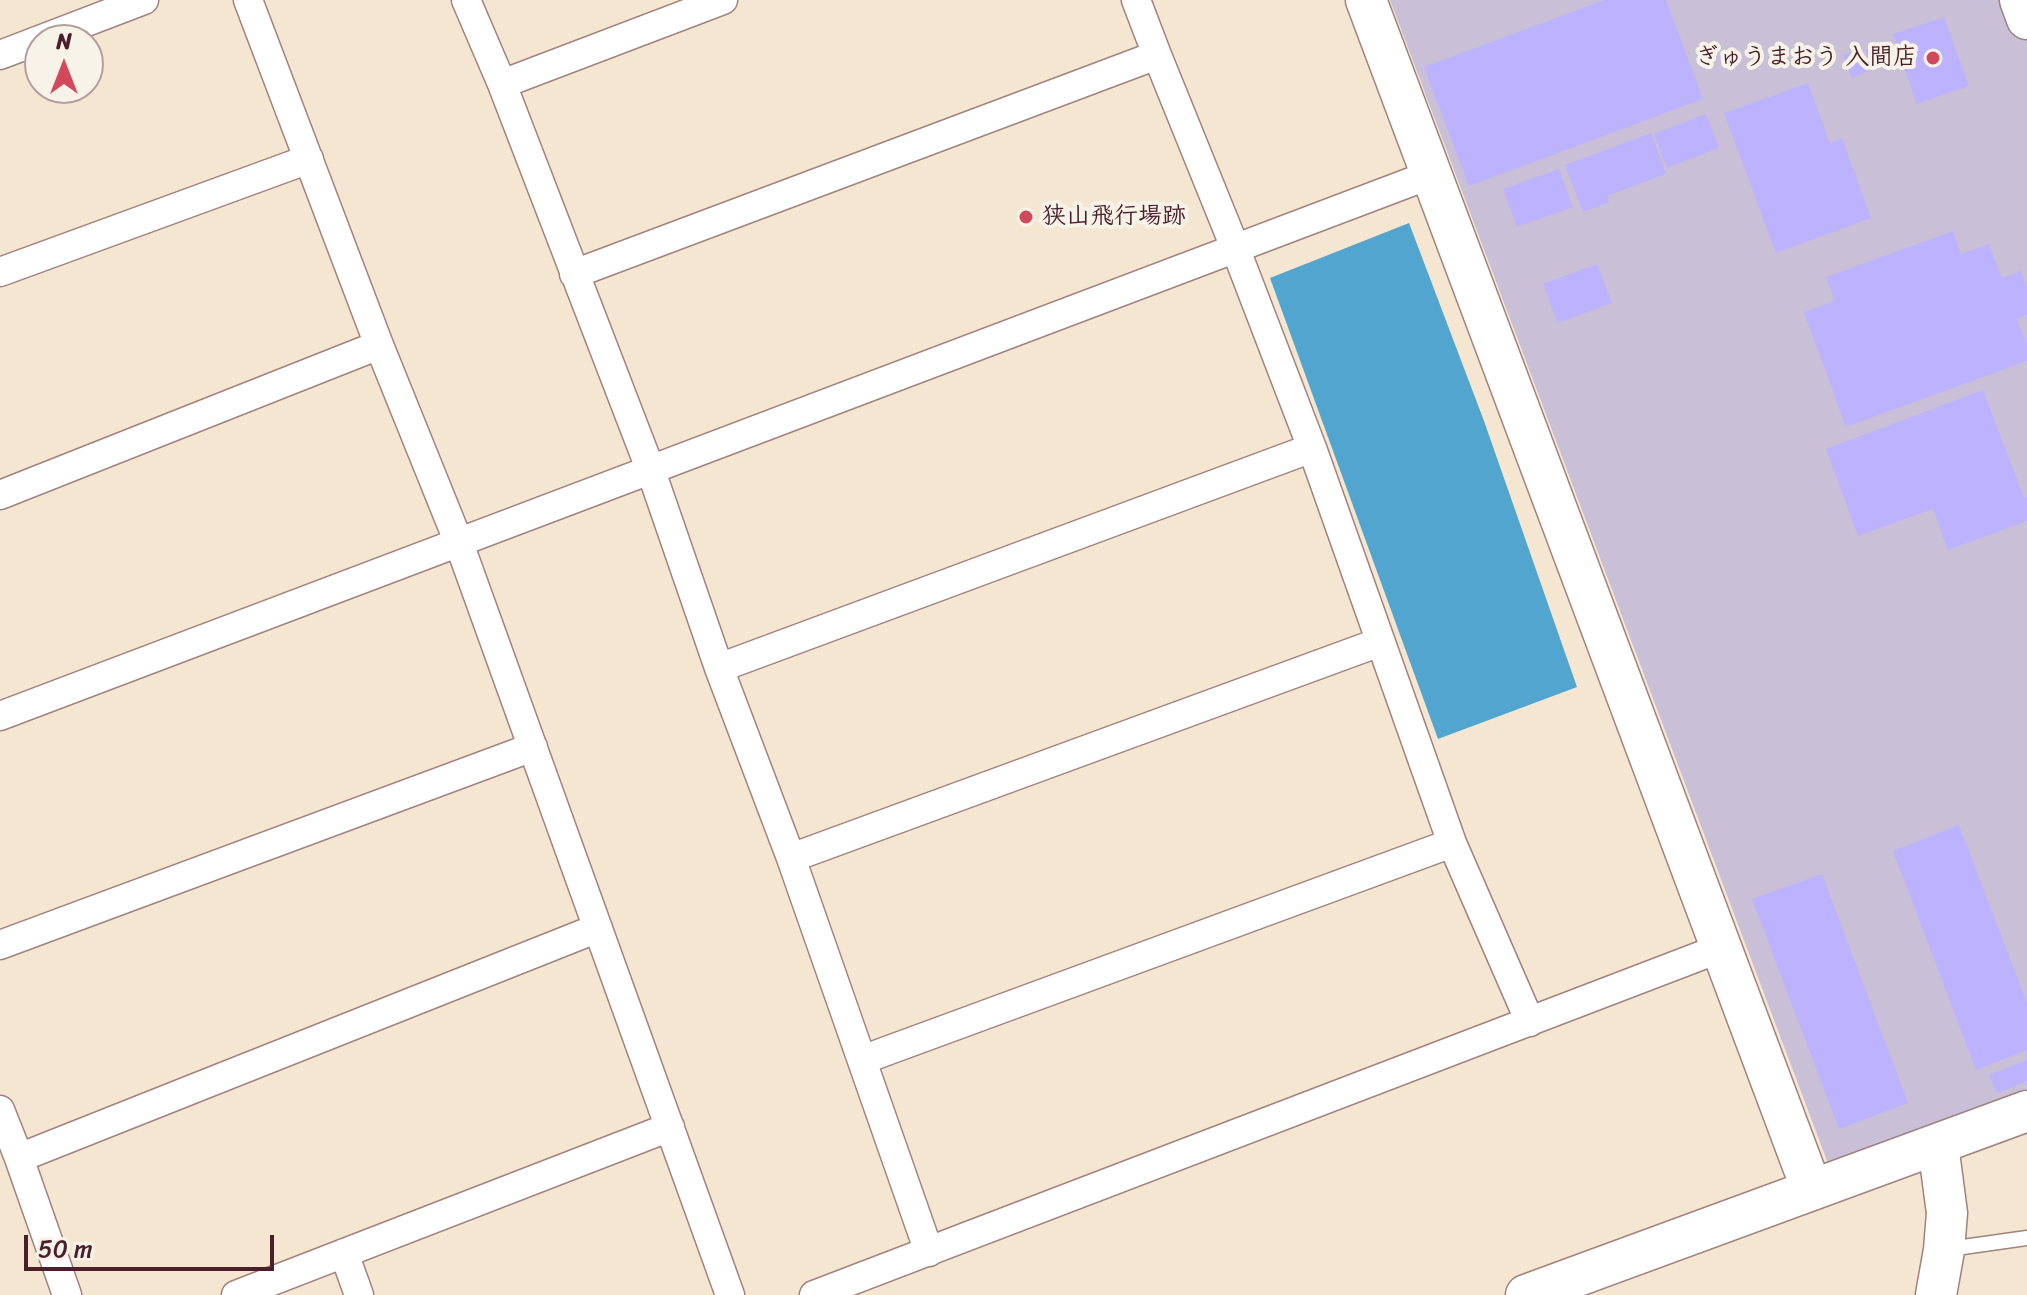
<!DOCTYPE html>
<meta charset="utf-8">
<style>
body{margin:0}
#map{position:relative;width:2027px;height:1295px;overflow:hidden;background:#f5e6d1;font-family:Sriracha,sans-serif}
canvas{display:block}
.north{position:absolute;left:24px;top:24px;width:80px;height:80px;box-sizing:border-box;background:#f7f3e8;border:2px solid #b29e9c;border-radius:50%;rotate:0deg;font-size:22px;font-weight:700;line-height:32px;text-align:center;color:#4a1f2b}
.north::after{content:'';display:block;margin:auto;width:28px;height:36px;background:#d1495b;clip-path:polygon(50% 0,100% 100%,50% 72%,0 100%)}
.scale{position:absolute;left:24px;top:1235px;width:250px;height:36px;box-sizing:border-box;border:4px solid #4a1f2b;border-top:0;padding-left:10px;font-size:24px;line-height:28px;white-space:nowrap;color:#4a1f2b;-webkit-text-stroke:6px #f7f3e8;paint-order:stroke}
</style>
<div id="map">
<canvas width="2027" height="1295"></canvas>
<div class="north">N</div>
<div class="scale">50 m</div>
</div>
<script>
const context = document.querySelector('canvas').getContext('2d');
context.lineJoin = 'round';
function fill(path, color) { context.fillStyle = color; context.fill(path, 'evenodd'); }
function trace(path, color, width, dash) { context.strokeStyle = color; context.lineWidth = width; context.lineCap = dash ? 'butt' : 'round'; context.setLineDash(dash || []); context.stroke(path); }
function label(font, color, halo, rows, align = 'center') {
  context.font = font + ' Sriracha,"Klee One",sans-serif'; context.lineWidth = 8; context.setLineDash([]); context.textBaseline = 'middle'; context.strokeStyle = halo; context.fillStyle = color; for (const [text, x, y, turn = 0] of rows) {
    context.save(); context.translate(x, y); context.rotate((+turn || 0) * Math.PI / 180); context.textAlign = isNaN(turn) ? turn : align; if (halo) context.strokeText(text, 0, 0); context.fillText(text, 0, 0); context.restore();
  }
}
const industrial = new Path2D(`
 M1390,0H2027V1089L1829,1166Z`);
const water = new Path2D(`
 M1409,223L1484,421L1577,687L1438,739L1270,278Z`);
const building = new Path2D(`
 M1604,0H1666L1703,99L1469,186L1424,67Z
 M1944,17L1969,86L1917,104L1893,34Z
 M1886,42L1893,57L1871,65L1865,50Z
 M1859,49L1868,71L1852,78L1843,55Z
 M1808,83L1830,143L1842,138L1871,218L1776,253L1724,113Z
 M1706,114L1719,148L1667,168L1654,134Z
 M1651,133L1666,174L1607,196L1609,202L1583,212L1565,165Z
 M1559,169L1573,207L1517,227L1503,189Z
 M1953,231L1961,254L1989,244L2002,278L2021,271L2027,288V315L2017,319L2027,345V361L1846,427L1804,312L1835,301L1826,277Z
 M1597,264L1612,303L1558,323L1543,284Z
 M1983,390L2024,498L2027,497V521L1948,550L1933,509L1858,536L1826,449Z
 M1959,825L2027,1003V1050L1976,1070L1893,851Z
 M1822,874L1908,1103L1839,1129L1752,899Z
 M2027,1060V1081L1997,1093L1989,1075Z`);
const lane = new Path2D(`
 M1949,1249L2027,1238`);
const street = new Path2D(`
 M248,0L379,345L459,543L730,1295
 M466,0L502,84L651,471L719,668L791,858L929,1252
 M1136,0L1157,55L1236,250L1312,448L1452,843L1530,1022
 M0,55L144,0
 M502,84L723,0
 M0,272L309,159
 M574,274L1157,55
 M0,495L379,345
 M719,668L1312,448
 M0,716L1432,174
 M791,858L1380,642
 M0,945L533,747
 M862,1060L1452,843
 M0,1110L19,1158L67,1295
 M19,1158L598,928
 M344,1253L359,1295
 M236,1295L670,1127
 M814,1295L1721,948`);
const secondary = new Path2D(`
 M1366,0L1812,1190
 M2020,0L2027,19
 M1526,1295L2027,1111
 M1936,1295L1944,1250L1947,1213L1938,1145`);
const markers = [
 [1933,58,8,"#d1495b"],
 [1026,217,8,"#d1495b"]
];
const poiNames = [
 ["ぎゅうまおう 入間店",1917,58],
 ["狭山飛行場跡",1042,217,"left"]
];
fill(industrial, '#c9bfd7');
fill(water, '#52a5ce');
fill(building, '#bdb2fe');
trace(lane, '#a0827e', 17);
trace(street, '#a0827e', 31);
trace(secondary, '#a0827e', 43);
trace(lane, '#fff', 14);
trace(street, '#fff', 28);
trace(secondary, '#fff', 40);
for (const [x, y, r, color] of markers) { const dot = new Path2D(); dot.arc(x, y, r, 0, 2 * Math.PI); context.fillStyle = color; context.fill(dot); trace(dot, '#f7f3e8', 3); }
label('bold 24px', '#4a1f2b', '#f7f3e8', poiNames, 'right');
</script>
